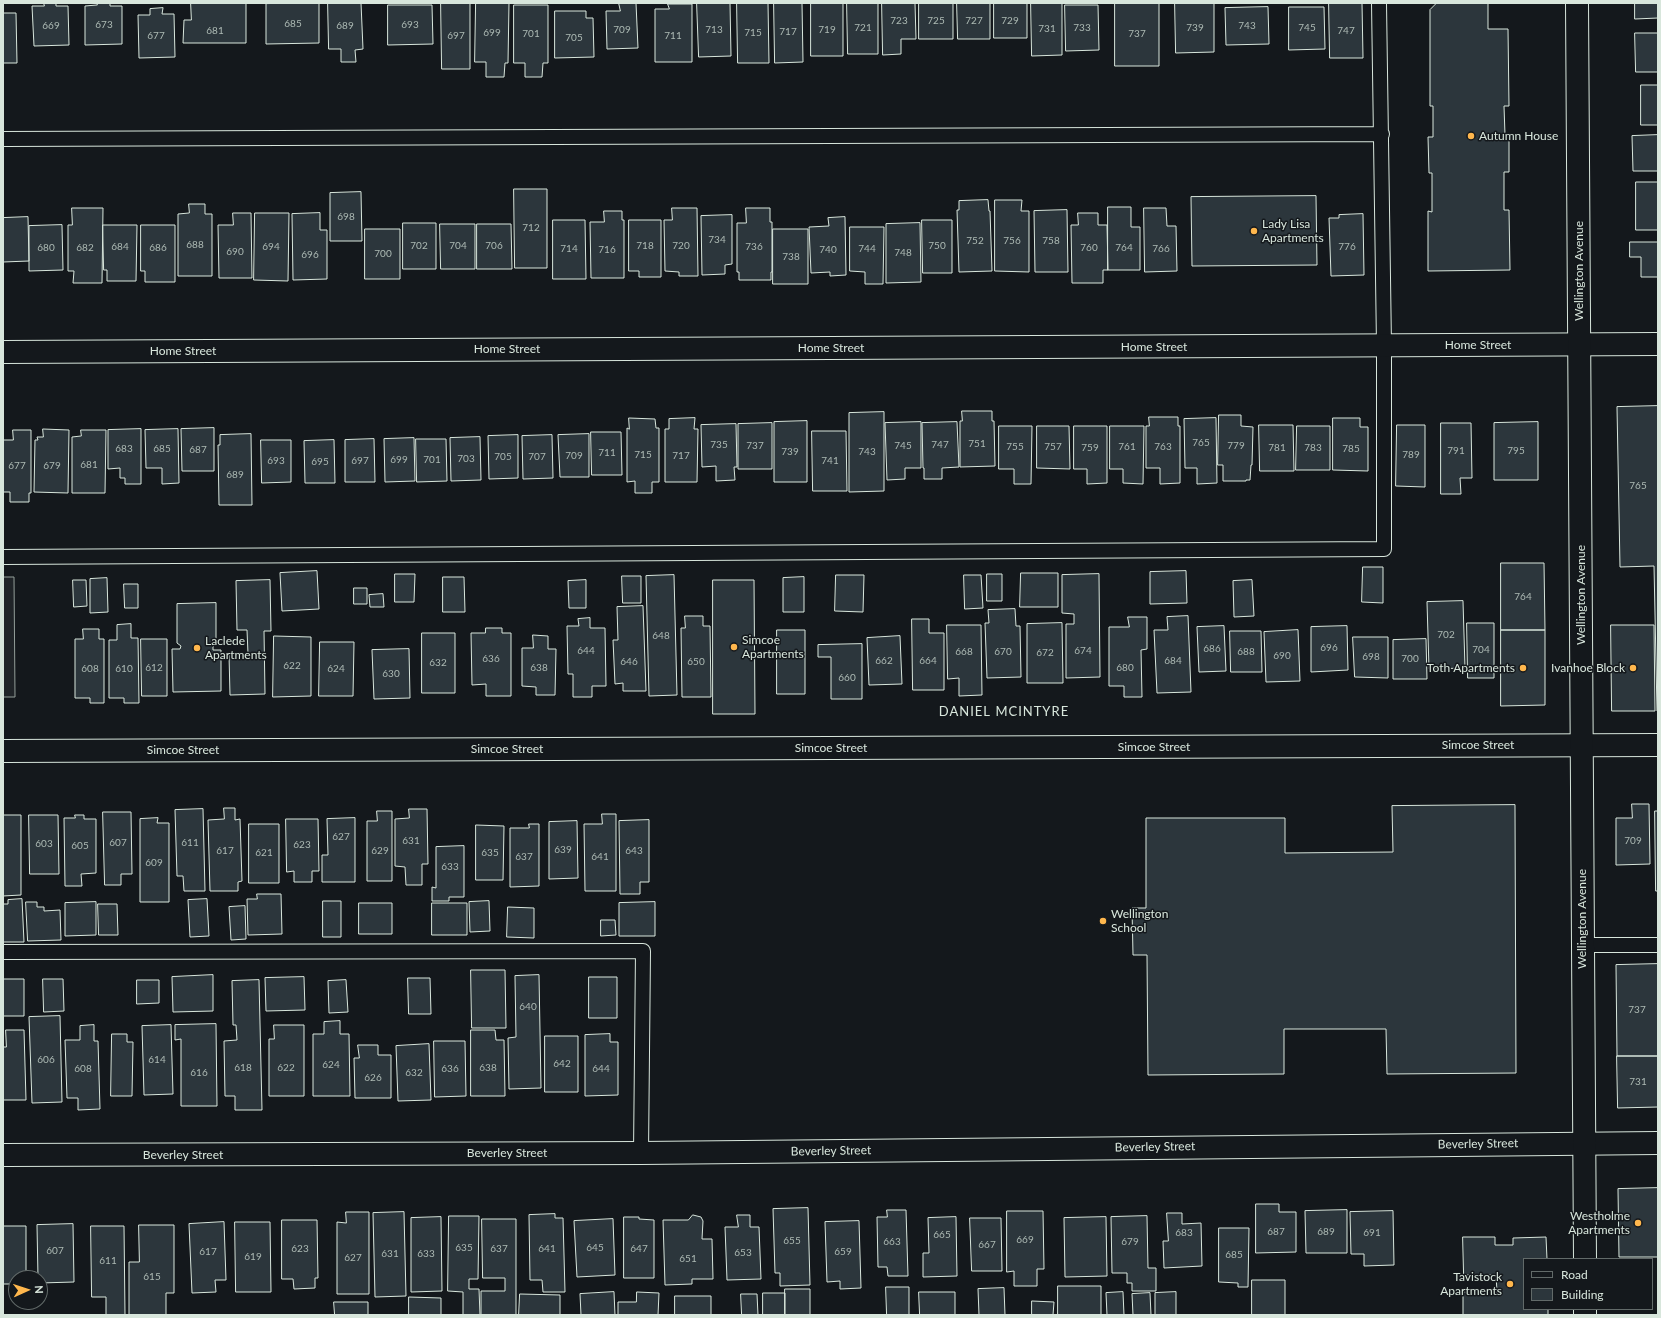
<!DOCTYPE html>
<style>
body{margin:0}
#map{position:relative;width:1661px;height:1318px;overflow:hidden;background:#14181c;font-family:Lato,sans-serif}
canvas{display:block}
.frame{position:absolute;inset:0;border:4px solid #d8e6dc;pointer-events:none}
.legend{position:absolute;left:1523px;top:1258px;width:130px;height:52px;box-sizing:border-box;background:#14181c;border:1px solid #626a69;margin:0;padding:5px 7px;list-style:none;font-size:12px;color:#d8e6dc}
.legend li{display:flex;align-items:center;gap:8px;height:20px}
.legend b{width:20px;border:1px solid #626a69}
.north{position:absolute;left:8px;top:1270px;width:40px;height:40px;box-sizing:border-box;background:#14181c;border:1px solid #626a69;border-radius:50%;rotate:87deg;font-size:11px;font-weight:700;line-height:16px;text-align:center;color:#d8e6dc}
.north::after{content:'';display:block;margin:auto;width:14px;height:18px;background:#ffb74d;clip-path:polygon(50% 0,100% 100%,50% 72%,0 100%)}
</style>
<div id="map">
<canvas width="1661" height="1318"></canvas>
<div class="frame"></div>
<ul class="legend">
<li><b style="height:5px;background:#14181c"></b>Road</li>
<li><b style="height:11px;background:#2c363c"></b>Building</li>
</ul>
<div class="north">N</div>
</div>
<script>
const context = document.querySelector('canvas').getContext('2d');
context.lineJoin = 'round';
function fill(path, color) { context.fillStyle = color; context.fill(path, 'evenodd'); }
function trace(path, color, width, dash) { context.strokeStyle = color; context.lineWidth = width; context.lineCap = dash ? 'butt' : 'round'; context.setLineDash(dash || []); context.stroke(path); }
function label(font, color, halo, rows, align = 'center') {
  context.font = font + ' Lato,sans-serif'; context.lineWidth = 3; context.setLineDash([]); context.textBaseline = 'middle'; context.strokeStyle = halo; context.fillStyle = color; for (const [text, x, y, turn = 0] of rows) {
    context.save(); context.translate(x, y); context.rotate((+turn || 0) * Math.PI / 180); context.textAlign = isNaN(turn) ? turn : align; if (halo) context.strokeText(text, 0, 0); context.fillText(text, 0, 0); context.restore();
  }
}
const green = new Path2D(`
 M3,577H14L15,697H3Z`);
const building = new Path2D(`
 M44,3H56V6H68L69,45L34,46L32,6H44Z
 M97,3H110V6H122V44L85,45V6L97,5Z
 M191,3H246V43H183L184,20H191Z
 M295,3H319V43L266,44V4Z
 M328,3H361L363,49L355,50L356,62H341V49H329Z
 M441,3H470V69H442Z
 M476,3H509L508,63H505L504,77H486V62H475Z
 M619,3H636L638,48L607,49L606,11H620Z
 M697,3H730L731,56L699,57Z
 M737,3H768L769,63H738Z
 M774,3H802L803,62L775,63Z
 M811,3H843V56H811Z
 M847,3H878V54H848Z
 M882,3H915L916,39H901V54L883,55Z
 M919,3H953V39H919Z
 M957,3H990V39H958Z
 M994,3H1027V38H994Z
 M1031,3H1062V55L1032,56Z
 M1115,3H1159V66H1115Z
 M1175,3H1214V52L1176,53Z
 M1329,3H1362L1363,58H1330Z
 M1437,3H1488V29H1508L1509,106H1504L1505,135H1509V172H1504V210H1509L1510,270L1428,271V211L1432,212V173H1429L1428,137H1433V106H1430V10Z
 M1635,3H1658V18L1635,19Z
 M668,4H692V62H655V9H669Z
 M388,5H432L433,44L388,45Z
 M514,5H548V63H543L542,77H525V63H514Z
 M1065,5H1098L1099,50L1066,51Z
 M1268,7L1269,44L1226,45L1225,8Z
 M1289,7H1324L1325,49L1289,50Z
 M163,8L162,14H174L175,57L139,58L138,15H150V9Z
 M555,11H586V18H593L594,57L555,58Z
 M3,13H16L17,63H3Z
 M1635,33H1658V72H1636Z
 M1641,85H1658V125H1641Z
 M1658,135V171H1633L1632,136Z
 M1636,182H1658V230H1636Z
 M514,189H547V268H515Z
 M361,192L362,241H330V193Z
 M1316,196L1317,265L1192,266L1191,197Z
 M988,200L989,211H990L992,271L959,272L957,210H959V201Z
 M995,200H1022L1021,211H1029V272L995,271Z
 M189,204H205V214H212V276H178V214L189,213Z
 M1108,207H1131V227H1140V270H1108Z
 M72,208H103L102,283H73L74,271H68V225H72Z
 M672,208H697L698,276H679V272L665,271L664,220H672Z
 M746,208H770V222H772V272H771V280H739V272H737V223H746Z
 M1144,208H1166L1167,226H1176L1177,271L1145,272Z
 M1067,210L1068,272H1035L1034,211Z
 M604,211H622V220H624V278H591L590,222H604Z
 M233,213H251L252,278H219L218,225H233Z
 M255,213H289L288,281L254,280Z
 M320,213V230H327V279L293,280L292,214Z
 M1078,213H1098V225H1107L1108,270H1103V283H1072L1071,225H1078Z
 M1363,214L1364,275L1331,276L1329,218H1339V215Z
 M732,215V264L725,265V274L702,275L701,216Z
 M28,217L29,261L3,262V218Z
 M845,217L846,275L830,276V272L811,273L809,227L829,226L828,218Z
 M553,220H585L586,279H553Z
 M629,220H661V277H639V271H629Z
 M922,220H952V273H923Z
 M403,223H436V269H403Z
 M920,223L921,282L886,283V224Z
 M440,224H475V269H441Z
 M477,224H511L512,269H477Z
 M62,225L63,270L29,271V226Z
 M103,225H137L136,281H107V270H104Z
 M141,225H175V282H145V271H141Z
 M850,227H884L883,284H865V272L850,271Z
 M365,229H400V279H365Z
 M773,229H808V284H773Z
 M1630,242H1658V277H1641V257H1630Z
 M1658,406V711H1657L1654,566L1620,567L1617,407Z
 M962,411H992V421H994L995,466L960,467V421H962Z
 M884,412V491L849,492V413Z
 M1219,415H1241V426L1253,427L1252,465H1251L1250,480H1246V481H1223V465H1218Z
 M1149,417H1178V426H1180V483L1160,484V468H1146V426H1149Z
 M629,418L655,419L656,428H659V482H652V493H635V481L627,482V428L629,429Z
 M695,418L694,429H698L697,482H665V429H669V419Z
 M1216,418L1217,483L1197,484V468H1185L1184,419Z
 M1333,418H1360V427H1368V471L1333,470Z
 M807,421V482H774V422Z
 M921,422V468H905V479L887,480L885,423Z
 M957,422L959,467L942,468V479H924V468H923L922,423Z
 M1538,422V480H1494V423Z
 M772,423V469H738V424Z
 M1441,423H1471L1472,478H1460L1461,494H1441Z
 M736,424L737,467H734L735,480L716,481V466L702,467L701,425Z
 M1259,425H1293L1294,471H1260Z
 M1397,425H1425V487L1396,486Z
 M999,426H1032L1031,484H1014V469H999Z
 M1037,426H1069L1070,469L1037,468Z
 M1074,426H1107V483L1087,484V469H1074Z
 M1110,426H1144L1143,484L1123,483V469H1110Z
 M1297,426H1330V470H1296Z
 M214,428V471H182L181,429Z
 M43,429L69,430L68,493L34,492L35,440H38L37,437H43Z
 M141,429V484H125V478H120V468L108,469V430Z
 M178,429L179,483L162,484V468H146L145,430Z
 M13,430H31V493H29V502H10V492H3V440H13Z
 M81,430H106L105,493H72V437L81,436Z
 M812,431H846L847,491H813Z
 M591,432H621L622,475H592Z
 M251,434L252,505H219L218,445H220V435Z
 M589,434V477H560L558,435Z
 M518,435V478L489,479L488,436Z
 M552,435L553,478L523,479L522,436Z
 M480,437L481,480L451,481L450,438Z
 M414,438L415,481L385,482L384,439Z
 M374,439L375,482H345V440Z
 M416,439H446L447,481L417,482Z
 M261,440H291V482L262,483Z
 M334,440L335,483H305L304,441Z
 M1501,563H1544L1545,630H1501Z
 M1363,567H1383V603L1362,602Z
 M317,571L319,609L282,611L280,573Z
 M1186,571L1187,603L1150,604V572Z
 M1021,573H1058V607H1020Z
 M395,574H415L414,602H395Z
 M987,574H1002V601H987Z
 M1099,574L1100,677L1066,678V624H1074V614L1062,613V575Z
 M674,575L677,695L649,696L646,576Z
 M836,575H864L863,612L835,611Z
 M964,575H981L983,608L965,609Z
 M622,576H641V603H623Z
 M443,577H464L465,612H443Z
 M804,577V612H783V578Z
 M107,578L108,612L90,613V579Z
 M73,580H86L87,606L74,607Z
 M270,580L271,631H264L265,694L230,695L229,655L248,654L247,630H237L236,581Z
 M586,580V608H569L568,581Z
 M713,580H754L755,714H713Z
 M1252,580L1254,616L1234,617L1233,581Z
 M124,584H138V608H125Z
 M354,588H367V604H354Z
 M383,594L384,607H370L369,595Z
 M1463,601L1465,668L1429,669L1427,602Z
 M216,603V643L213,647V650H221V691L173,692L172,649H180L181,646L177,643V604Z
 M643,606L646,691H623V683L615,684L613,640H618L617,607Z
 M1015,609L1016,626H1020L1021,677L987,678L985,623H989L988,610Z
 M685,616H703V626H710L711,697H682L681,628H685Z
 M1188,616L1191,692L1157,693L1154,630H1168L1167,617Z
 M1128,617H1147V649L1141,650L1142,697H1124V686H1109V627H1129Z
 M590,618V628H605L606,686H592V697H573V674H568L567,626H579L578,619Z
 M912,619H929V633H944V690H913Z
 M1062,623L1063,683H1027V624Z
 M1467,623H1494V678H1468Z
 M131,624V638H138L139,703H124V698H109V640H117V625Z
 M947,625H981L982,695L959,696V678L948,679Z
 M1611,625H1654L1655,711H1612Z
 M1224,626L1226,671L1199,672L1197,627Z
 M1347,626L1348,670L1311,672V627Z
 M486,628H502V633H511V696H486V684L472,685L471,633H485Z
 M83,629H99V639H104V703H90V698H75V639H83Z
 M777,630H805V694H777Z
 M1298,630L1300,681L1266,682L1264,632Z
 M1501,630H1545V705L1501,706Z
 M1230,631H1261L1262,672H1231Z
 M422,633H455V693H422Z
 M533,635L548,636V649H556L555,695H536V687L522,686V648H533Z
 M274,636L311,637V696L273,697Z
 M900,636L902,684L869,685L867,638Z
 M1353,637H1388V678L1355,677Z
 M141,639H167V696H142Z
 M1426,639L1427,679H1393V640Z
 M320,642H354L353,696H319Z
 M862,644V699H831V657H818V645Z
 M409,649L410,698L374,699L372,650Z
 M1632,804H1649L1650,864L1616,865V818H1632Z
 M1515,805L1516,1073L1387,1074L1386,1029H1284V1074L1148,1075L1147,955H1133L1132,908H1146V818H1285V853L1393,852L1392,806Z
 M224,808H235V820L240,819L242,881L238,882V891H210L208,820L224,819Z
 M203,809L205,891H184L183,876H177L175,810Z
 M409,809H427L428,864H422V885H406L405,867L395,866V819L409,818Z
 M377,811H392V881H367V821H377Z
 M1655,811H1658V891H1656Z
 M103,812H131L132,874H121V885H105Z
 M602,814H616V891H585L584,824H602Z
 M3,815H21V895L3,896Z
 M29,815H58L59,874H30Z
 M75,815H84V819H96V873L81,874L82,886H65L64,818H75Z
 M158,818L157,823H169V902H140V819Z
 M355,818V882H322V855H328L327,819Z
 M286,819H318L319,871H312V882H294V871L287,872Z
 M649,820V882H640V894H620L619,821Z
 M577,821L578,878L549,879V822Z
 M249,824H279V883H249Z
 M529,824H539V886L510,887V828H529Z
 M476,825L504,826L503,880H476Z
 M464,846V897H449V901H432V887L436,888V847Z
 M257,894H281L282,934L248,935L247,899H257Z
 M22,899L24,942H3V904H8V900Z
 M207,899L209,936L190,937L188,900Z
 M323,901H341V937H323Z
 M489,901L490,931L470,932L469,902Z
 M26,902H37V907H44V911L60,910L61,940L28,941Z
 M96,902V935L65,936V903Z
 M655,902V936H619V903Z
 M359,903H392V934H359Z
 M432,903H467V935H432Z
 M98,904H117L118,935H99Z
 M245,906L246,939L231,940L229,907Z
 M508,907L534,908V938L507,937Z
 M601,920H615L616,935L601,936Z
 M1658,964V1056H1617L1616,965Z
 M471,970H505L506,1028H472Z
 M213,975V1011L173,1012L172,977Z
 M539,975L541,1088L509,1089L508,1038L516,1037L515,976Z
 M304,977L305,1010L266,1011L265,978Z
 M589,977H617V1018H589Z
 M408,978H430L431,1014H409Z
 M3,979H24V1016H3Z
 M43,979H63L64,1011L44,1012Z
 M137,980H159V1003L137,1004Z
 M259,980L262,1110H235V1096H225L224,1041L237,1040L236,1025H233L232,981Z
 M346,980L348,1012L329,1013L328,981Z
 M60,1016L62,1102L32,1103L29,1017Z
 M340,1021V1034H349L350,1096H313V1034H324V1022Z
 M216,1024L217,1106H181V1039L175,1040V1025Z
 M94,1025V1041H98L100,1109L78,1110V1098H67L65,1040H80V1026Z
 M171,1025L173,1094L144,1095L142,1026Z
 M274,1025H304V1096H269V1039H274Z
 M6,1030H24L26,1100H3V1047H6Z
 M471,1030H495L496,1040H504L505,1096H471Z
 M112,1034H127V1042H133L132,1096H111Z
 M610,1034V1042H618V1095L585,1096V1035Z
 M545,1036H578V1092H545Z
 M434,1041H465L466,1096L435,1097Z
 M429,1044L431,1100L398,1101L396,1046Z
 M358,1045H378V1055H391V1098H355L354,1058H359Z
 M1617,1056H1658V1107L1618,1108Z
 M1658,1188V1257H1619L1618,1189Z
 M1256,1204H1279V1212H1296V1252L1256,1253Z
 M808,1208L810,1285L780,1286V1273H775L773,1209Z
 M887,1210H906L908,1276H888L887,1267H878L877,1217H887Z
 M1347,1210V1253H1306L1305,1211Z
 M1007,1211H1043L1044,1269H1037V1286H1014V1271L1007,1272Z
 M1393,1211L1394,1265L1364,1266V1254H1351L1350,1212Z
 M346,1212H369V1294H337V1222L346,1223Z
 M404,1212L406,1296L375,1297L373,1213Z
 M1167,1213H1182V1224L1201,1223L1202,1266L1164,1268L1163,1241H1168Z
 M555,1214V1218H563L565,1292H543L542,1280H530L529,1215Z
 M693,1215L701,1217L703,1221L702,1239H712L713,1279H692V1284L665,1285L663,1220H688Z
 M737,1215H750V1227H759L761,1279L727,1280L725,1227H738Z
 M449,1216H479L478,1279H469V1289H479L480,1315H463V1292L448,1291Z
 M1147,1216L1148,1268H1156V1291H1132V1283H1127V1273H1112L1111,1217Z
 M441,1217L442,1291L411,1292V1218Z
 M624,1217H639V1219L654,1220V1278H624Z
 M956,1217L957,1276L923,1277V1253H929L928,1218Z
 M1106,1217L1107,1276L1065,1277L1064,1218Z
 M970,1218H1001L1002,1271H972Z
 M482,1219H516V1315H481V1291H505V1278H483Z
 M613,1219L615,1275L577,1277L574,1221Z
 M282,1220H317L318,1278H315V1288L294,1289L293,1279H282Z
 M859,1221L861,1288L840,1289V1281L827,1282L825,1222Z
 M224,1222L226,1280H215L216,1292L192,1293L189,1224Z
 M235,1222H270L271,1292H236Z
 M73,1224L74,1282L40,1283V1278H38L37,1225Z
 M139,1225H174V1293H166V1315H129V1262H139Z
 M3,1226H26V1278H16V1284H3Z
 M91,1226H124L125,1315H106V1297H92Z
 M1219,1228H1249L1248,1287H1238V1283L1219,1282Z
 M1463,1237H1495V1245H1513V1238L1546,1237L1547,1259H1524V1309H1548V1315H1463V1292H1497L1496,1275H1464Z
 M1252,1280H1285V1315H1252Z
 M1058,1286H1101V1315H1058Z
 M886,1287H909V1315H887Z
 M1004,1288L1005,1315H979L978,1289Z
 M785,1289H810V1315H785Z
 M614,1292L615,1315H581L580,1294Z
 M637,1292L659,1293L658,1315H618V1302H636Z
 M919,1292H955V1315H920Z
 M1123,1292L1124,1315H1107L1106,1293Z
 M1176,1292V1315H1155V1293Z
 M763,1293H785V1315H763Z
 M1150,1293L1151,1315H1133L1132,1294Z
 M520,1294L560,1295V1315H519Z
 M741,1294H757L758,1315H742Z
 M675,1296H711V1315H675Z
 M409,1297L441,1298V1315H409Z
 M1032,1301L1054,1302L1053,1315H1032Z
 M334,1302H368V1315H335Z`);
const service = new Path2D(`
 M3,139L1382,134
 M3,557L1384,549V346L1379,3
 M1582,945H1658
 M3,952L643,951L641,1153`);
const minor = new Path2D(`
 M3,352L1658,344
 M3,751L1658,745
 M3,1155L641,1153L1658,1143`);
const tertiary = new Path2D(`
 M1577,3L1585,1259
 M1585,1309V1315`);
const markers = [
 [1471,136,4,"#ffb74d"],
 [1254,231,4,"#ffb74d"],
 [734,647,4,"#ffb74d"],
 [197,648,4,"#ffb74d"],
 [1523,668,4,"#ffb74d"],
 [1633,668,4,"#ffb74d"],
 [1103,921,4,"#ffb74d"],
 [1638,1223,4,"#ffb74d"],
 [1510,1284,4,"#ffb74d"]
];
const numberNames = [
 ["723",899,21],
 ["725",936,21],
 ["727",974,21],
 ["729",1010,21],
 ["685",293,24],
 ["673",104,25],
 ["693",410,25],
 ["669",51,26],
 ["689",345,26],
 ["743",1247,26],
 ["721",863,28],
 ["733",1082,28],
 ["739",1195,28],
 ["745",1307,28],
 ["731",1047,29],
 ["709",622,30],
 ["713",714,30],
 ["719",827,30],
 ["681",215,31],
 ["747",1346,31],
 ["717",788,32],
 ["699",492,33],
 ["715",753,33],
 ["701",531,34],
 ["737",1137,34],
 ["677",156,36],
 ["697",456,36],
 ["711",673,36],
 ["705",574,38],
 ["698",346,217],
 ["712",531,228],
 ["734",717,240],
 ["752",975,241],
 ["756",1012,241],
 ["758",1051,241],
 ["688",195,245],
 ["702",419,246],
 ["704",458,246],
 ["706",494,246],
 ["718",645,246],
 ["720",681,246],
 ["750",937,246],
 ["684",120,247],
 ["694",271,247],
 ["736",754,247],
 ["776",1347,247],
 ["680",46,248],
 ["682",85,248],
 ["686",158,248],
 ["760",1089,248],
 ["764",1124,248],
 ["714",569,249],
 ["744",867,249],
 ["766",1161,249],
 ["716",607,250],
 ["740",828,250],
 ["690",235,252],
 ["748",903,253],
 ["700",383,254],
 ["696",310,255],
 ["738",791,257],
 ["765",1201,443],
 ["751",977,444],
 ["735",719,445],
 ["747",940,445],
 ["737",755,446],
 ["745",903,446],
 ["779",1236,446],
 ["755",1015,447],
 ["757",1053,447],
 ["761",1127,447],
 ["763",1163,447],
 ["759",1090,448],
 ["781",1277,448],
 ["783",1313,448],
 ["683",124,449],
 ["685",162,449],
 ["785",1351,449],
 ["687",198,450],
 ["791",1456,451],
 ["795",1516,451],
 ["739",790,452],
 ["743",867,452],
 ["711",607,453],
 ["715",643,455],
 ["789",1411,455],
 ["709",574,456],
 ["717",681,456],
 ["705",503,457],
 ["707",537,457],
 ["703",466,459],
 ["699",399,460],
 ["701",432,460],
 ["693",276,461],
 ["697",360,461],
 ["741",830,461],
 ["695",320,462],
 ["681",89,465],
 ["677",17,466],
 ["679",52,466],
 ["689",235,475],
 ["765",1638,486],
 ["764",1523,597],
 ["702",1446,635],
 ["648",661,636],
 ["696",1329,648],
 ["686",1212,649],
 ["704",1481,650],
 ["644",586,651],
 ["674",1083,651],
 ["668",964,652],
 ["670",1003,652],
 ["688",1246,652],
 ["672",1045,653],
 ["690",1282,656],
 ["698",1371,657],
 ["636",491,659],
 ["700",1410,659],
 ["662",884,661],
 ["664",928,661],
 ["684",1173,661],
 ["646",629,662],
 ["650",696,662],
 ["632",438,663],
 ["622",292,666],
 ["612",154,668],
 ["638",539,668],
 ["680",1125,668],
 ["608",90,669],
 ["610",124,669],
 ["624",336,669],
 ["630",391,674],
 ["660",847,678],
 ["627",341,837],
 ["631",411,841],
 ["709",1633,841],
 ["607",118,843],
 ["611",190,843],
 ["603",44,844],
 ["623",302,845],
 ["605",80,846],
 ["639",563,850],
 ["617",225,851],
 ["629",380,851],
 ["643",634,851],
 ["621",264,853],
 ["635",490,853],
 ["637",524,857],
 ["641",600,857],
 ["609",154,863],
 ["633",450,867],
 ["640",528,1007],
 ["737",1637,1010],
 ["606",46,1060],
 ["614",157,1060],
 ["642",562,1064],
 ["624",331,1065],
 ["618",243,1068],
 ["622",286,1068],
 ["638",488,1068],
 ["608",83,1069],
 ["636",450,1069],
 ["644",601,1069],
 ["616",199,1073],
 ["632",414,1073],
 ["626",373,1078],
 ["731",1638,1082],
 ["687",1276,1232],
 ["689",1326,1232],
 ["683",1184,1233],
 ["691",1372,1233],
 ["665",942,1235],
 ["669",1025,1240],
 ["655",792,1241],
 ["663",892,1242],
 ["679",1130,1242],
 ["667",987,1245],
 ["635",464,1248],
 ["645",595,1248],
 ["623",300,1249],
 ["637",499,1249],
 ["641",547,1249],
 ["647",639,1249],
 ["607",55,1251],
 ["617",208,1252],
 ["659",843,1252],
 ["653",743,1253],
 ["631",390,1254],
 ["633",426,1254],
 ["685",1234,1255],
 ["619",253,1257],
 ["627",353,1258],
 ["651",688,1259],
 ["611",108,1261],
 ["615",152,1277]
];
const poiNames = [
 ["Autumn House",1479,136],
 ["Lady Lisa",1262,224],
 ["Apartments",1262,238],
 ["Simcoe",742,640],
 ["Apartments",742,654],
 ["Laclede",205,641],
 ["Apartments",205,655],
 ["Toth Apartments",1515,668,"right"],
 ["Ivanhoe Block",1625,668,"right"],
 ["Wellington",1111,914],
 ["School",1111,928],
 ["Westholme",1630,1216,"right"],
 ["Apartments",1630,1230,"right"],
 ["Tavistock",1502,1277,"right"],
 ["Apartments",1502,1291,"right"]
];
const streetNames = [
 ["Wellington Avenue",1579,271,-90],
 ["Home Street",1478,345],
 ["Home Street",1154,347],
 ["Home Street",831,348],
 ["Home Street",507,349],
 ["Home Street",183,351],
 ["Wellington Avenue",1581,595,-90],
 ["Simcoe Street",1478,745],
 ["Simcoe Street",1154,747],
 ["Simcoe Street",831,748],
 ["Simcoe Street",507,749],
 ["Simcoe Street",183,750],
 ["Wellington Avenue",1582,919,-90],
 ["Beverley Street",1478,1144,-1],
 ["Beverley Street",1155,1147,-1],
 ["Beverley Street",831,1151,-1],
 ["Beverley Street",507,1153],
 ["Beverley Street",183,1155]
];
const neighbourhoodNames = [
 ["DANIEL MCINTYRE",1004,712]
];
fill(green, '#202428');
trace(green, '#939e99', 1);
fill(building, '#2c363c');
trace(building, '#d8e6dc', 1);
trace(service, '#d8e6dc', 16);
trace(minor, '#d8e6dc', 24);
trace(tertiary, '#d8e6dc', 24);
trace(service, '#14181c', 14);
trace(minor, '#14181c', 22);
trace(tertiary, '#14181c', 22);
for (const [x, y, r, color] of markers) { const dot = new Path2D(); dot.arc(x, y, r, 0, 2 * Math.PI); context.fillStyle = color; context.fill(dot); trace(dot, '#14181c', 1.5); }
label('10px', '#adbab4', null, numberNames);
label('12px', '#d8e6dc', '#14181c', poiNames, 'left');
label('12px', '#d8e6dc', '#14181c', streetNames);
context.letterSpacing = '1px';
label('13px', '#d8e6dc', '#14181c', neighbourhoodNames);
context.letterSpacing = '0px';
</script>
